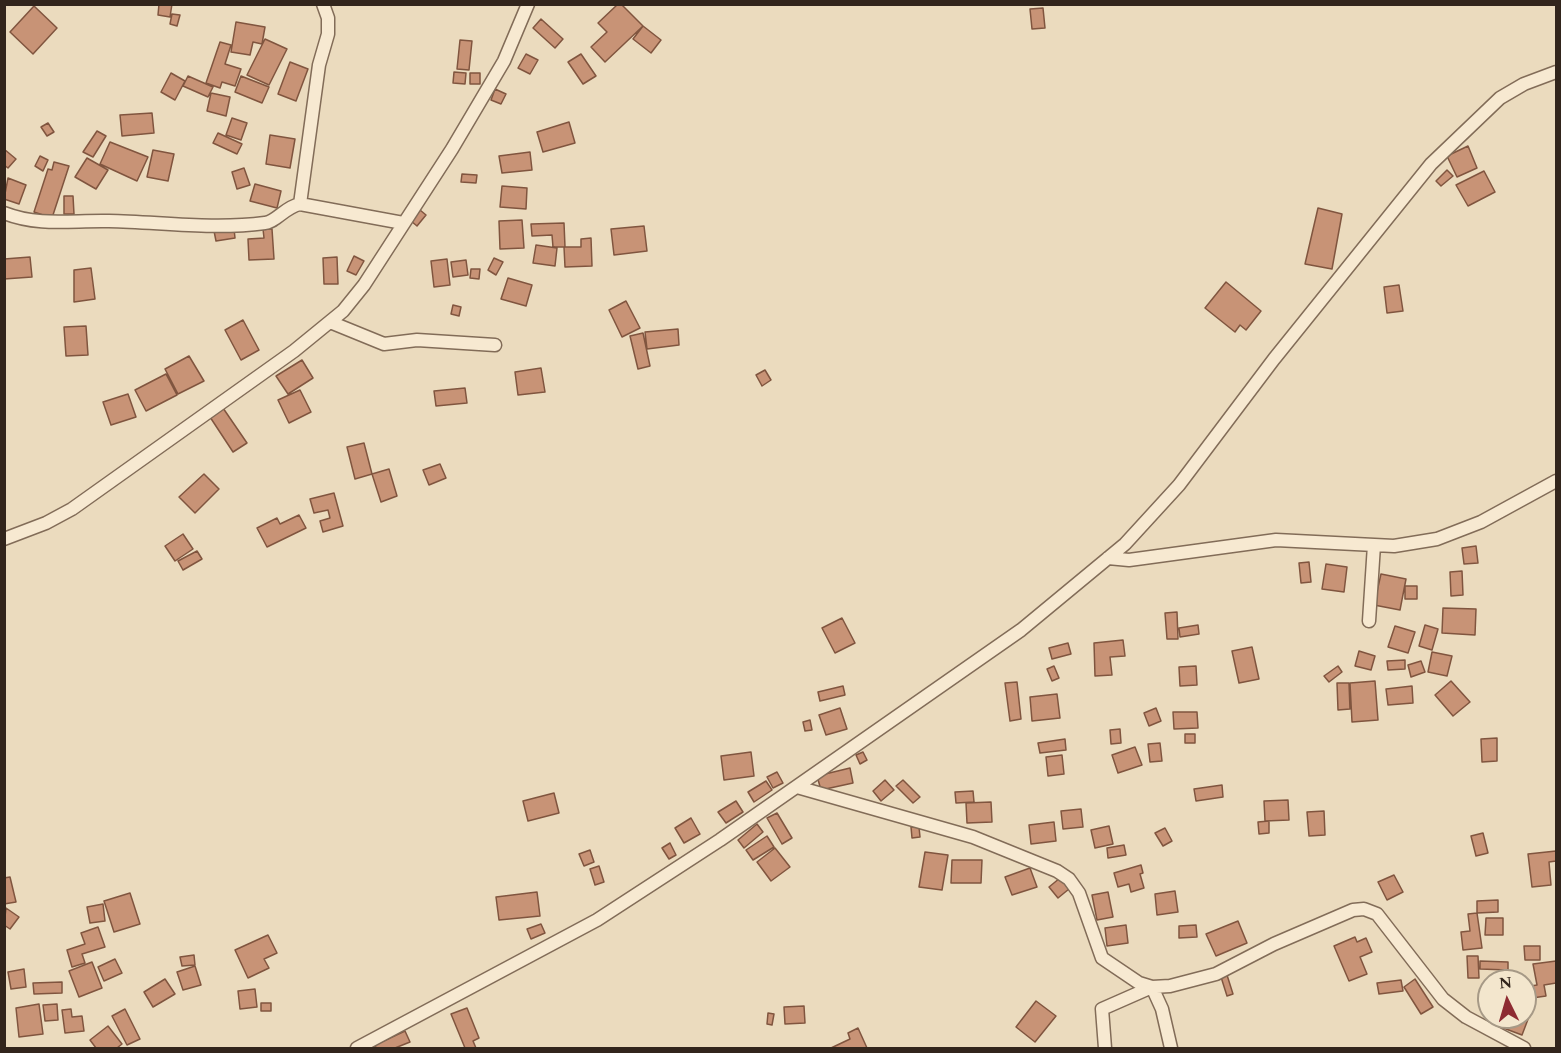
<!DOCTYPE html>
<style>
body{margin:0}
#map{position:relative;width:1561px;height:1053px;overflow:hidden;background:#ebdbbe;font-family:Spectral,serif}
canvas{display:block}
.frame{position:absolute;inset:0;border:6px solid #32251c;pointer-events:none}
.north{position:absolute;left:1477px;top:969px;width:60px;height:60px;box-sizing:border-box;background:#f3e6cd;border:2px solid #a69986;border-radius:50%;rotate:355deg;font-size:16px;font-weight:700;line-height:24px;text-align:center;color:#32251c}
.north::after{content:'';display:block;margin:auto;width:21px;height:27px;background:#8e2b32;clip-path:polygon(50% 0,100% 100%,50% 72%,0 100%)}
</style>
<div id="map">
<canvas width="1561" height="1053"></canvas>
<div class="frame"></div>
<div class="north">N</div>
</div>
<script>
const context = document.querySelector('canvas').getContext('2d');
context.lineJoin = 'round';
function fill(path, color) { context.fillStyle = color; context.fill(path, 'evenodd'); }
function trace(path, color, width, dash) { context.strokeStyle = color; context.lineWidth = width; context.lineCap = dash ? 'butt' : 'round'; context.setLineDash(dash || []); context.stroke(path); }
const building = new Path2D(`
 M159,4H172L170,17L158,15Z
 M618,4H621L643,26L605,62L591,47L607,32L598,23Z
 M34,6L57,28L33,54L10,32Z
 M1043,8L1045,28L1032,29L1030,9Z
 M172,14L180,15L177,26L170,24Z
 M541,19L563,39L555,48L533,28Z
 M236,22L265,27L262,44L253,42L250,55L231,52Z
 M643,26L661,40L651,53L633,39Z
 M265,39L287,49L269,85L247,75Z
 M460,40L472,41L469,70L457,69Z
 M220,42L231,45L225,64L241,69L235,86L222,82L220,88L206,83Z
 M526,54L538,60L530,74L518,68Z
 M581,54L596,76L583,84L568,62Z
 M290,62L308,69L296,101L278,94Z
 M454,72L466,73L465,84L453,83Z
 M171,73L185,81L175,100L161,92Z
 M470,73H480V84H470Z
 M188,76L213,87L208,97L183,86Z
 M241,76L269,87L262,103L235,92Z
 M495,89L506,94L501,104L491,100Z
 M211,93L230,97L226,116L207,111Z
 M152,113L154,133L122,136L120,115Z
 M232,118L247,123L241,140L226,135Z
 M569,122L575,143L543,152L537,132Z
 M48,123L54,132L47,136L41,127Z
 M97,131L106,136L93,157L83,152Z
 M218,133L242,144L237,154L213,143Z
 M270,135L295,139L290,168L266,164Z
 M110,142L148,157L137,181L100,164Z
 M1468,146L1477,168L1457,177L1447,156Z
 M4,149L16,159L8,168L4,165Z
 M153,150L174,154L168,181L147,177Z
 M530,152L532,170L502,173L499,156Z
 M40,156L48,160L43,171L35,166Z
 M87,158L108,170L96,189L75,177Z
 M54,162L69,166L52,218L34,212L48,169L52,170Z
 M244,168L250,185L237,189L232,172Z
 M1447,170L1453,176L1441,186L1436,181Z
 M1484,171L1495,192L1468,206L1456,185Z
 M462,174L477,175L476,183L461,182Z
 M8,178L26,185L19,204L4,199Z
 M255,184L281,191L277,208L250,201Z
 M502,186L527,188L526,209L500,207Z
 M64,196H73L74,214H64Z
 M1318,208L1342,214L1332,269L1305,264Z
 M420,210L426,215L417,226L411,221Z
 M522,220L524,248L500,249L499,221Z
 M564,223L565,247H553L552,235L532,236L531,224Z
 M644,226L647,251L614,255L611,229Z
 M234,229L235,238L216,241L214,231Z
 M263,229H272L274,259L249,260L248,239L264,238Z
 M591,238L592,266L565,267L564,247H581V239Z
 M536,245L557,248L555,266L533,263Z
 M354,256L364,261L356,275L347,271Z
 M30,257L32,277L4,279V259Z
 M337,257L338,284H324L323,258Z
 M494,258L503,262L496,275L488,270Z
 M447,259L450,285L434,287L431,261Z
 M466,260L468,275L453,277L451,262Z
 M91,268L95,299L74,302V270Z
 M471,269H480L479,279L470,278Z
 M508,278L532,285L526,306L501,299Z
 M1226,282L1261,311L1246,330L1240,325L1235,332L1205,308Z
 M1399,285L1403,311L1387,313L1384,287Z
 M626,301L640,328L622,337L609,310Z
 M453,305L461,307L459,316L451,314Z
 M243,320L259,350L241,360L225,330Z
 M86,326L88,355L66,356L64,327Z
 M678,329L679,345L647,349L645,332Z
 M643,333L650,366L638,369L630,336Z
 M189,356L204,381L178,394L165,369Z
 M302,360L313,378L288,394L276,376Z
 M541,368L545,392L518,395L515,372Z
 M765,370L771,380L762,386L756,375Z
 M166,374L177,395L146,411L135,390Z
 M465,388L467,403L436,406L434,391Z
 M300,390L311,412L289,423L278,400Z
 M128,394L136,417L111,425L103,402Z
 M223,408L247,443L233,452L210,417Z
 M364,443L372,474L355,479L347,447Z
 M440,464L446,478L429,485L423,470Z
 M389,469L397,496L381,502L372,474Z
 M204,474L219,489L195,513L179,497Z
 M334,493L343,526L323,532L320,521L330,518L328,510L314,513L310,499Z
 M299,515L306,528L267,547L257,528L277,518L280,524Z
 M183,534L193,549L175,561L165,546Z
 M1476,546L1478,563L1464,564L1462,548Z
 M197,551L202,559L183,570L178,561Z
 M1309,562L1311,582L1301,583L1299,563Z
 M1326,564L1347,567L1344,592L1322,589Z
 M1462,571L1463,595L1451,596L1450,572Z
 M1381,574L1406,579L1400,610L1374,605Z
 M1405,586H1417V599H1405Z
 M1443,608L1476,609L1475,635L1442,633Z
 M1177,612L1178,639H1167L1165,613Z
 M842,618L855,643L835,653L822,628Z
 M1198,625L1199,634L1180,637L1179,628Z
 M1425,625L1438,629L1432,650L1419,646Z
 M1395,626L1415,632L1408,653L1388,647Z
 M1123,640L1125,656L1110,657L1112,675L1095,676L1094,643Z
 M1068,643L1071,654L1052,659L1049,648Z
 M1252,647L1259,679L1239,683L1232,651Z
 M1359,651L1375,656L1371,670L1355,666Z
 M1432,652L1452,656L1447,676L1428,672Z
 M1405,660V669L1388,670L1387,661Z
 M1421,661L1425,672L1411,677L1408,665Z
 M1054,666L1059,678L1052,681L1047,669Z
 M1196,666L1197,685L1180,686L1179,667Z
 M1338,666L1342,672L1329,682L1324,676Z
 M1375,681L1378,720L1352,722L1350,683Z
 M1451,681L1470,702L1453,716L1435,695Z
 M1017,682L1021,719L1010,721L1005,683Z
 M1337,683H1349L1350,709L1338,710Z
 M843,686L845,695L820,701L818,692Z
 M1412,686L1413,703L1388,705L1386,689Z
 M1057,694L1060,718L1032,721L1030,697Z
 M840,708L847,729L826,735L819,715Z
 M1156,708L1161,721L1149,726L1144,713Z
 M1173,712H1197L1198,728L1174,729Z
 M810,720L812,730L805,731L803,722Z
 M1120,729L1121,743L1111,744L1110,730Z
 M1185,734H1195V743H1185Z
 M1497,738V761L1482,762L1481,739Z
 M1065,739L1066,750L1040,753L1038,743Z
 M1160,743L1162,761L1150,762L1148,744Z
 M1135,747L1142,765L1118,773L1112,755Z
 M751,752L754,776L724,780L721,756Z
 M863,752L867,760L860,764L856,755Z
 M1062,755L1064,774L1048,776L1046,757Z
 M850,768L853,783L821,790L817,776Z
 M777,772L783,783L773,788L767,777Z
 M885,780L894,790L881,801L873,791Z
 M903,780L920,797L913,803L896,786Z
 M766,781L772,790L754,802L748,792Z
 M1222,785L1223,797L1196,801L1194,789Z
 M973,791L974,802L956,803L955,792Z
 M554,793L559,813L528,821L523,801Z
 M1288,800L1289,820L1265,821L1264,801Z
 M736,801L743,812L726,823L718,812Z
 M991,802L992,822L967,823L966,803Z
 M1081,809L1083,827L1063,829L1061,811Z
 M1324,811L1325,835L1309,836L1307,812Z
 M777,813L792,838L782,844L767,818Z
 M691,818L700,834L684,843L675,828Z
 M1269,821V833L1259,834L1258,822Z
 M1054,822L1056,841L1031,844L1029,825Z
 M757,824L763,832L744,848L738,840Z
 M1109,826L1113,844L1095,848L1091,830Z
 M911,827H919L920,837L912,838Z
 M1165,828L1172,841L1163,846L1155,833Z
 M1483,833L1488,853L1476,856L1471,836Z
 M767,836L774,847L753,860L746,850Z
 M670,843L676,855L669,859L662,848Z
 M1124,845L1126,855L1108,858L1107,848Z
 M775,848L790,867L771,881L757,862Z
 M590,850L594,862L584,866L579,854Z
 M1556,851V861L1549,862L1551,885L1532,887L1528,854Z
 M925,852L948,855L942,890L919,887Z
 M952,860H982L981,883H951Z
 M1141,865L1143,873L1140,874L1144,888L1131,892L1129,884L1118,887L1114,873Z
 M599,866L604,882L595,885L590,869Z
 M1030,868L1037,887L1012,895L1005,877Z
 M1394,875L1403,892L1387,900L1378,882Z
 M10,877L16,902L4,904V878Z
 M1060,878L1069,889L1058,898L1049,887Z
 M1175,891L1178,912L1157,915L1155,894Z
 M537,892L540,916L499,920L496,897Z
 M1108,892L1113,917L1097,920L1092,895Z
 M130,893L140,924L114,932L104,901Z
 M1498,900V912L1477,913V901Z
 M103,904L105,921L90,923L87,907Z
 M6,908L19,917L10,929L4,925Z
 M1477,913L1482,948L1463,950L1461,932L1470,931L1468,914Z
 M1486,918H1503V935H1485Z
 M1238,921L1247,943L1216,956L1206,934Z
 M541,924L545,933L531,939L527,929Z
 M1126,925L1128,943L1107,946L1105,928Z
 M1196,925L1197,937L1179,938V926Z
 M98,927L105,947L82,954L85,963L72,967L67,950L85,944L81,933Z
 M268,935L277,953L264,959L269,968L248,978L235,950Z
 M1355,937L1357,942L1366,938L1372,952L1360,957L1367,974L1349,981L1334,946Z
 M1524,946H1540V960H1525Z
 M194,955L195,965L182,966L180,957Z
 M1467,956H1478L1479,978H1468Z
 M115,959L122,973L104,981L98,967Z
 M1480,961L1508,962V970L1480,969Z
 M1556,961V983L1544,985L1546,996L1525,999V987L1537,985L1533,964Z
 M92,962L102,988L79,997L69,971Z
 M195,966L201,985L183,990L177,972Z
 M24,969L26,987L11,989L8,972Z
 M1227,975L1233,994L1227,996L1221,977Z
 M165,979L175,994L153,1007L144,992Z
 M1415,979L1433,1007L1421,1014L1404,987Z
 M1401,980L1403,991L1379,994L1377,983Z
 M62,982V993L34,994L33,983Z
 M255,989L257,1007L240,1009L238,991Z
 M1036,1001L1056,1016L1035,1042L1016,1027Z
 M261,1003H271V1011H261Z
 M39,1004L43,1034L19,1037L16,1008Z
 M57,1004L58,1020L45,1021L43,1005Z
 M804,1006L805,1023L785,1024L784,1007Z
 M467,1008L479,1038L473,1041L476,1048H465L451,1014Z
 M71,1009L72,1017L82,1016L84,1031L65,1033L62,1010Z
 M125,1009L140,1039L127,1045L112,1016Z
 M1525,1012L1530,1014L1522,1035L1498,1026L1502,1017H1525Z
 M768,1013L774,1014L772,1025L767,1024Z
 M108,1026L122,1044L117,1048H96L90,1040Z
 M858,1028L867,1048H831L850,1039L848,1033Z
 M405,1031L410,1042L395,1048H376L375,1045Z`);
const street = new Path2D(`
 M300,204L319,65L328,34V18L323,4
 M4,213C40,227 72,220 109,221C160,222 213,230 265,223C276,222 285,207 300,204L403,223
 M330,322L384,344L417,340L495,345
 M4,539L46,523L72,509L294,351L343,311L364,285L452,149L504,61L528,4
 M1108,558L1129,560L1276,540L1394,546L1437,539L1481,522L1556,481
 M1369,621L1374,545
 M797,787L973,837L1057,871L1069,879L1079,893L1102,958L1139,983L1152,987L1170,986L1216,974L1274,944L1353,910L1364,909L1377,914L1443,999L1466,1017L1524,1048
 M357,1048L597,920L720,840L1021,630L1125,544L1179,485L1274,359L1431,164L1500,98L1524,84L1556,72
 M1105,1048L1102,1009L1152,987L1162,1009L1171,1048`);
fill(building, '#c89376');
trace(building, '#80553f', 1.5);
trace(street, '#826c58', 15);
trace(street, '#f7e9d1', 12);
</script>
